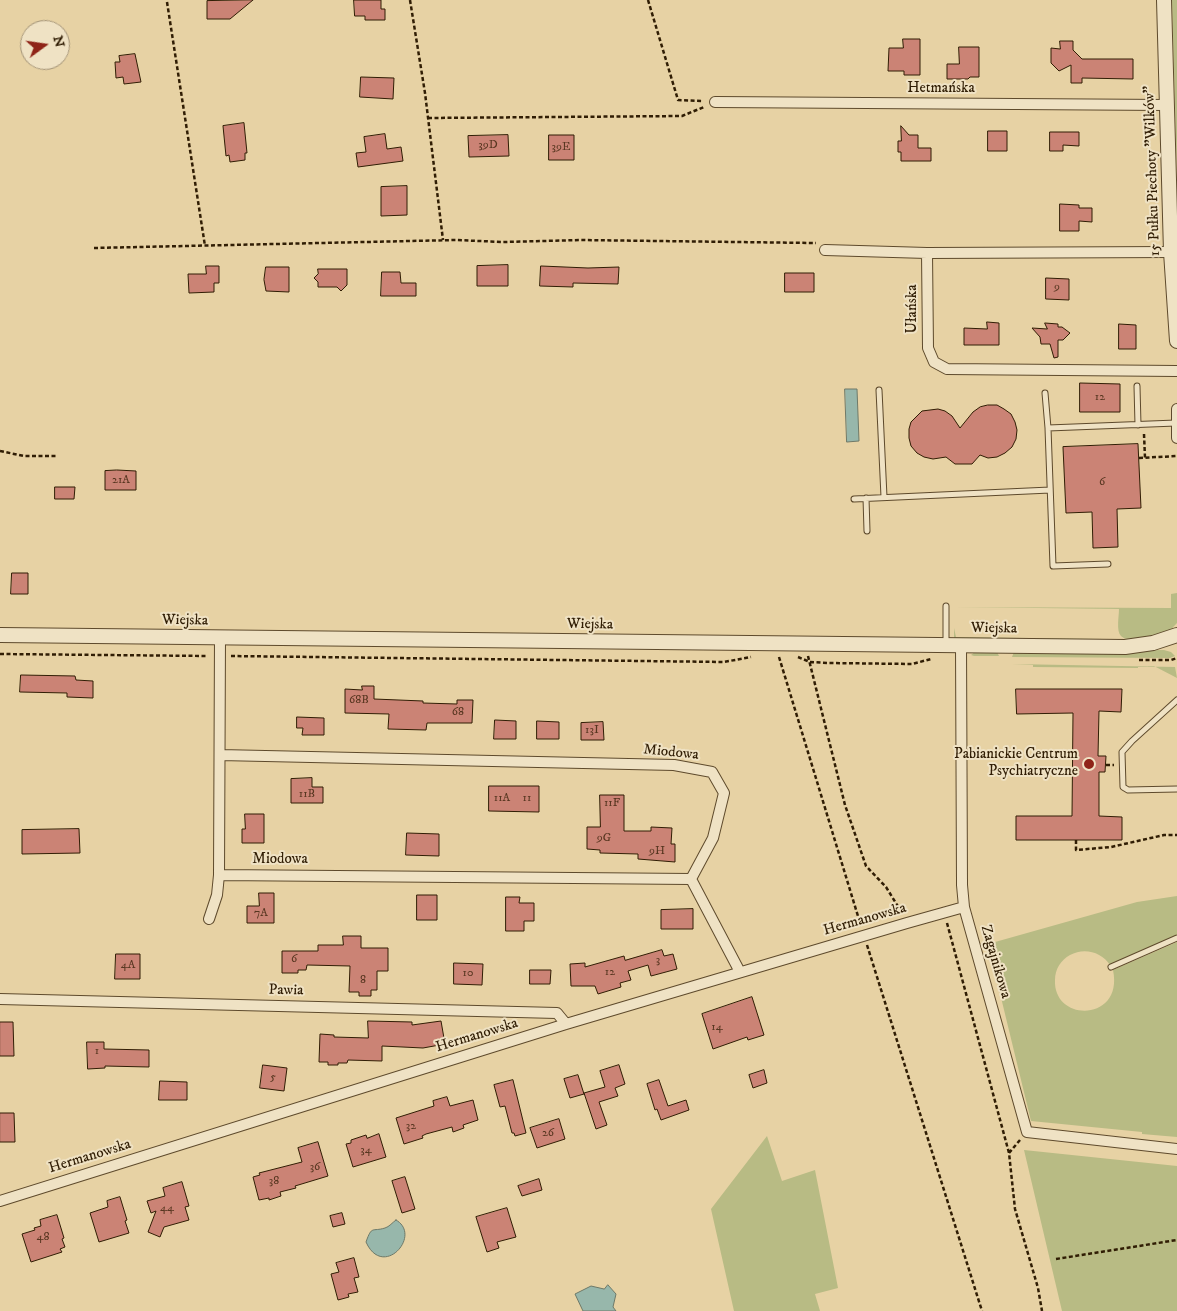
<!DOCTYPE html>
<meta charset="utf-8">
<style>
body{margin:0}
#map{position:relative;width:1177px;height:1311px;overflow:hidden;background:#e7d2a4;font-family:"IM FELL DW Pica",serif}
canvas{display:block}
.north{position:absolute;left:20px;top:20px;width:50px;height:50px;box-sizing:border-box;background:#efe2c4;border:1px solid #a39377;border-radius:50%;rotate:76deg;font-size:14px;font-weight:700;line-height:20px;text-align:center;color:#301d04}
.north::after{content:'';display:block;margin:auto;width:18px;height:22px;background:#8f2418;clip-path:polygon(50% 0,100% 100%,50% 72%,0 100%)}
</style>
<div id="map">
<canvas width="1177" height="1311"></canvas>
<div class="north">N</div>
</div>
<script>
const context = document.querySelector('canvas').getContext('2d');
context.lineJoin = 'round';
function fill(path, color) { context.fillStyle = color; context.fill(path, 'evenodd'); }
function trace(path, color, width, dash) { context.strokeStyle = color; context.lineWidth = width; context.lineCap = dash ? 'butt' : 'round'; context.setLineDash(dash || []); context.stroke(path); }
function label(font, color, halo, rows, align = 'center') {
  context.font = font + ' "IM FELL DW Pica",serif'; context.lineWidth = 4; context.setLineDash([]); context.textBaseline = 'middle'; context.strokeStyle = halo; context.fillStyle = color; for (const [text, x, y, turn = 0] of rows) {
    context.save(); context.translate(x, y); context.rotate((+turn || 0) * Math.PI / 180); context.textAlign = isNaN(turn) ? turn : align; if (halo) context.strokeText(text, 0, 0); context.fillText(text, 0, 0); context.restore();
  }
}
const green = new Path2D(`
 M1172,0H1177V172Z
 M1177,593V623C1174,626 1172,629 1168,632C1160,636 1128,644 1121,636C1116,631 1119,616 1119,609L954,607L1171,608V594Z
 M954,628L956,637L1105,639H954Z
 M1164,650L1171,652L1175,656L1170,658L1012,657L1014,652Z
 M975,652H997L999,656H974L971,655Z
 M1012,664L1175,667L1177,678L1154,666H1138V668L1033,667V665Z
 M1177,896V935L1110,965C1102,952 1084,947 1070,955C1061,960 1055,969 1055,980C1053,1023 1124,1022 1113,970L1177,942V1137L1142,1134V1132L1031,1121L988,944L1137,902Z
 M767,1136L782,1181L815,1170L838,1288L815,1294L820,1311H734L711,1209Z
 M1024,1150L1177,1166V1311H1062Z`);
const water = new Path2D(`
 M845,389H857L859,441L847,442Z
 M396,1220C423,1235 383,1280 366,1242C372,1225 372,1232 385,1228C389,1227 393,1222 396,1220Z
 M608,1285L616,1294L613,1307L616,1311H583L575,1294L591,1286L604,1289Z`);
const building = new Path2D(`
 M253,0L230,19H207V1Z
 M354,0H381V9H385V20H365V16H355Z
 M903,39H920V75H904V71H888L889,48H903Z
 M1060,41H1073V50L1082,59H1133V79L1082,78V83H1071V65L1059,71L1051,63V48L1060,49Z
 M959,47H979V77H970L968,79H947V64H959Z
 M135,54L141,82L124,84L123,77L116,78L115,62H120L119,56Z
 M361,77L394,78L393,99L360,97Z
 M244,123L247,153H245V160L230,162L229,155L226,156L223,126Z
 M901,126L909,135H918V148H931V161H901V152H898V141H901Z
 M988,131H1007V151H988Z
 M1050,132H1079V146L1063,145V151H1050Z
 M385,134L387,149L401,147L403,161L358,167L356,153L366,152L364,137Z
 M508,135L509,156L469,157L468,136Z
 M549,135H574V160H549Z
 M407,186V215L381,216V187Z
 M1060,204L1079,205V208H1092V222L1079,221V231H1060Z
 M508,265V286H477V266Z
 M206,266H219V283H214V292L189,293L188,274H206Z
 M541,266L588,268L619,267L618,284L573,283V287L540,286Z
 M266,267H289V292L266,291L264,280Z
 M318,269H347V285L341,291L337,287H318V282L314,278L318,274Z
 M382,272H400L401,283H416V296H381Z
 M785,273H814V292H785Z
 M1046,278L1069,279V300L1046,299Z
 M987,322L999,323V345H964V328L987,329Z
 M1045,323L1058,324V327H1062L1070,333L1063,340H1058V357L1054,358L1050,344H1041L1040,337L1032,328L1047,329Z
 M1119,324L1136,325V349H1119Z
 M1080,383L1120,384V412H1080Z
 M988,405H997L1004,409L1011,414L1015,422L1017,430L1016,439L1012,447L1005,453L997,457L988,458L980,455L972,464H955L946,457L933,459L924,457L917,453L911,446L909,438V429L911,422L922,411L938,409L945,411L952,416L960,428L973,412L980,407Z
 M1138,444L1141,508L1117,509L1118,547L1093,548L1092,512L1066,513L1063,447Z
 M117,470L136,471V490H105V471Z
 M55,487H75L74,499H55Z
 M12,573H28V594H11Z
 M21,675L75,676L76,680L93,681V698L67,697V693L20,692Z
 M362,686H374V699L423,701V703L457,704V700H473L472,723H427L426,730L388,729L389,714L345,713V689L362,690Z
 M1016,689H1122L1121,712L1099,711L1098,756H1106L1105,772H1099V816L1122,817V840H1016V816H1072L1073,713L1017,714Z
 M297,717L324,718V735H302L303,728H297Z
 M495,720L516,721V739H494Z
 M537,721L559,722V739H537Z
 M603,722L604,740H581V723Z
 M312,778V787H323V803H291V779Z
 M489,786H539V812L489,811Z
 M600,795H624V831H651V827L672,828L671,844H675V862L638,859V854L600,853V850L587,849V827H600Z
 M245,814H264V843H242V829H245Z
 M79,829L80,853L22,854V830Z
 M407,833L439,834V856L406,855Z
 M259,893H274V923H247V906H259Z
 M417,895H437V920H417Z
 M506,897H520L519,903H534V921H524V931H506Z
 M693,909V929H661V910Z
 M343,936H361V948H388V971H377V990H371V996H359V992H349L350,966L307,965L306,970H298V973H282V951H318V945H343Z
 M662,950L664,956L673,954L677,969L651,976L648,965L628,971L631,980L620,983L621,987L598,994L595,986H571L570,964L585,963V967L624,956L625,960Z
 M116,954H140V979H115Z
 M454,963L483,964L482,985L454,984Z
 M530,970H551L550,984H530Z
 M752,997L764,1035L748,1040L747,1037L713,1049L702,1014Z
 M368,1021L412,1022V1025L441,1021L445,1044L423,1048L382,1046V1061L348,1060L347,1063H338V1065H328V1062H319L320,1034L334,1035V1037L368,1038Z
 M0,1022H13L14,1056H0Z
 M87,1042H104V1049L149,1050V1067L105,1066V1068L88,1069Z
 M263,1065L287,1068L284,1091L260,1088Z
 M619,1065L625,1084L615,1088L618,1096L599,1102L607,1125L596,1129L584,1093L605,1087L600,1071Z
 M764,1070L767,1083L753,1088L749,1075Z
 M578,1075L584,1094L570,1098L564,1079Z
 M513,1080L526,1133L515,1136L514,1133H512L505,1106L500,1107L494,1085Z
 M659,1080L668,1106L686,1100L689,1110L661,1120L657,1109L655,1110L647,1084Z
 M160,1081L187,1082V1100H159Z
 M447,1097L450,1106L473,1100L478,1120L463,1125L464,1128L453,1132L452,1127L426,1134L422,1136L423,1138L404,1144L396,1118L434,1106L433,1101Z
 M0,1113H14L15,1142H0Z
 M559,1119L565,1139L537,1148L530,1128Z
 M379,1134L386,1157L353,1167L346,1144L351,1143V1140L366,1135L367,1138Z
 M318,1142L328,1176L295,1186L296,1188L280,1192L281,1196L269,1200V1198L259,1200L253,1177L260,1175L259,1173L302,1162L298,1148Z
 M405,1177L415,1209L402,1213L392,1181Z
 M539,1179L542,1190L522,1196L518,1186Z
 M182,1182L189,1206L185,1207L189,1220L164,1227L160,1237L148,1232L156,1211L151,1213L147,1201L165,1196L163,1188Z
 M120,1197L127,1220L125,1221L129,1233L99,1242L90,1213L108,1207L107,1201Z
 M507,1208L516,1237L497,1242L499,1248L487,1252L476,1217Z
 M342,1213L345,1224L333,1227L330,1216Z
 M57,1215L64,1238L62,1239L65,1247L60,1249L62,1252L31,1262L22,1234L35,1230L34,1228L41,1226L40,1220Z
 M354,1258L359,1277L354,1278L358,1292L348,1294L349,1297L338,1300L331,1274L339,1272L336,1263Z`);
const path = new Path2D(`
 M410,0L425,93L443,240
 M648,0L678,100L703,101
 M167,2L205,246
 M428,118L682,116L704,107
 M94,248L456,240L503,242L581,240L816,243
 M1144,434L1145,458
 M0,451L24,456H56
 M1139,458L1177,456
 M0,654L208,656
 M231,656L724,662L751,657
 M808,656L845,805L866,866L886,887L902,913
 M779,657L861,926
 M798,657L810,662L829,663L912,664L931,659
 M1139,660H1171L1177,658
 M1106,765H1114
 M1076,840V850L1111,847L1164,835H1177
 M947,923L1009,1153
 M867,945L982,1311
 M1020,1140L1009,1153L1015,1209L1038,1288L1042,1311
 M1056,1259L1177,1240`);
const service = new Path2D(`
 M1137,386L1138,425
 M879,390L884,497
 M1045,393L1048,428
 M866,498L867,531
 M854,499L1050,490
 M1108,564L1053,566L1048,428L1176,423
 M946,644V606
 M1177,700L1132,741L1122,752L1123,787L1128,790L1177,789
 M1111,967L1177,938`);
const minor = new Path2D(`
 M715,102L1166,105
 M825,250L927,253
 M1171,252L927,253L928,348L934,362L947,369L1177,371
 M1177,409V438
 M961,645L962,885L964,907L1027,1132L1177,1149
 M219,875L691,879L713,838L724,793L712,772L674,765L220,755
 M691,879L740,972
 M209,919L217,895L219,875L220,638
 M0,999L557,1013L566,1024
 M0,1201L566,1024L907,923L964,907`);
const tertiary = new Path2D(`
 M1164,0L1171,252L1177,341
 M0,635L1125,647L1153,643L1177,635`);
const markers = [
 [1089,764,6,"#8f2418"]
];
const numberNames = [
 ["39D",488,146],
 ["39E",561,148],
 ["9",1057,288],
 ["12",1100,398],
 ["21A",121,481],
 ["6",1102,483],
 ["68B",359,701],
 ["68",458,713],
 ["13I",592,731],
 ["11B",307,795],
 ["11A",502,799],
 ["11",527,799],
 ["11F",612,804],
 ["9G",604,839],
 ["9H",657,852],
 ["7A",261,914],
 ["6",294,960],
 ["3",658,961],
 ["4A",128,966],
 ["12",610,973],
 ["10",468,974],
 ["8",363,981],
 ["14",717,1028],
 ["1",97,1052],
 ["5",273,1078],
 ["32",411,1127],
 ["26",548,1134],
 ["34",366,1151],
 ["36",315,1168],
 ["38",274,1182],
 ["44",167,1209],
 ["48",43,1238]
];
const streetNames = [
 ["Hetmańska",941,89],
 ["15 Pułku Piechoty \"Wilków\"",1153,171,-92],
 ["Ułańska",913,309,-90],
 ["Wiejska",185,621,1],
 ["Wiejska",590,625,1],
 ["Wiejska",994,629,1],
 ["Miodowa",671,753,6],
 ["Miodowa",280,860],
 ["Hermanowska",865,920,-16],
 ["Zagajnikowa",995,962,74],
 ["Pawia",286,991,1],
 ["Hermanowska",477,1036,-17],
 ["Hermanowska",90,1157,-17]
];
const poiNames = [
 ["Pabianickie Centrum",1078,755],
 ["Psychiatryczne",1078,772]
];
fill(green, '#b8bb84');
fill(water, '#97b7ab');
trace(water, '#6e7968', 1);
fill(building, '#cb8375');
trace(building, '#301d04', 1);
trace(service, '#5e4a2c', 7);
trace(minor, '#5e4a2c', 12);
trace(tertiary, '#5e4a2c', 16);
trace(path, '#301d04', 2.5, [4, 2.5]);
trace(service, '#efe2c4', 5);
trace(minor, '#efe2c4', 10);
trace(tertiary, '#efe2c4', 14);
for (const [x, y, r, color] of markers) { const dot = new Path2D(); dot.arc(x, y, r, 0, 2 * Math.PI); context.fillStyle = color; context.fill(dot); trace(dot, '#efe2c4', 2); }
label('12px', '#573620', null, numberNames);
label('15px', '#301d04', '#efe2c4', streetNames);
label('15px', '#301d04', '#efe2c4', poiNames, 'right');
</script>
